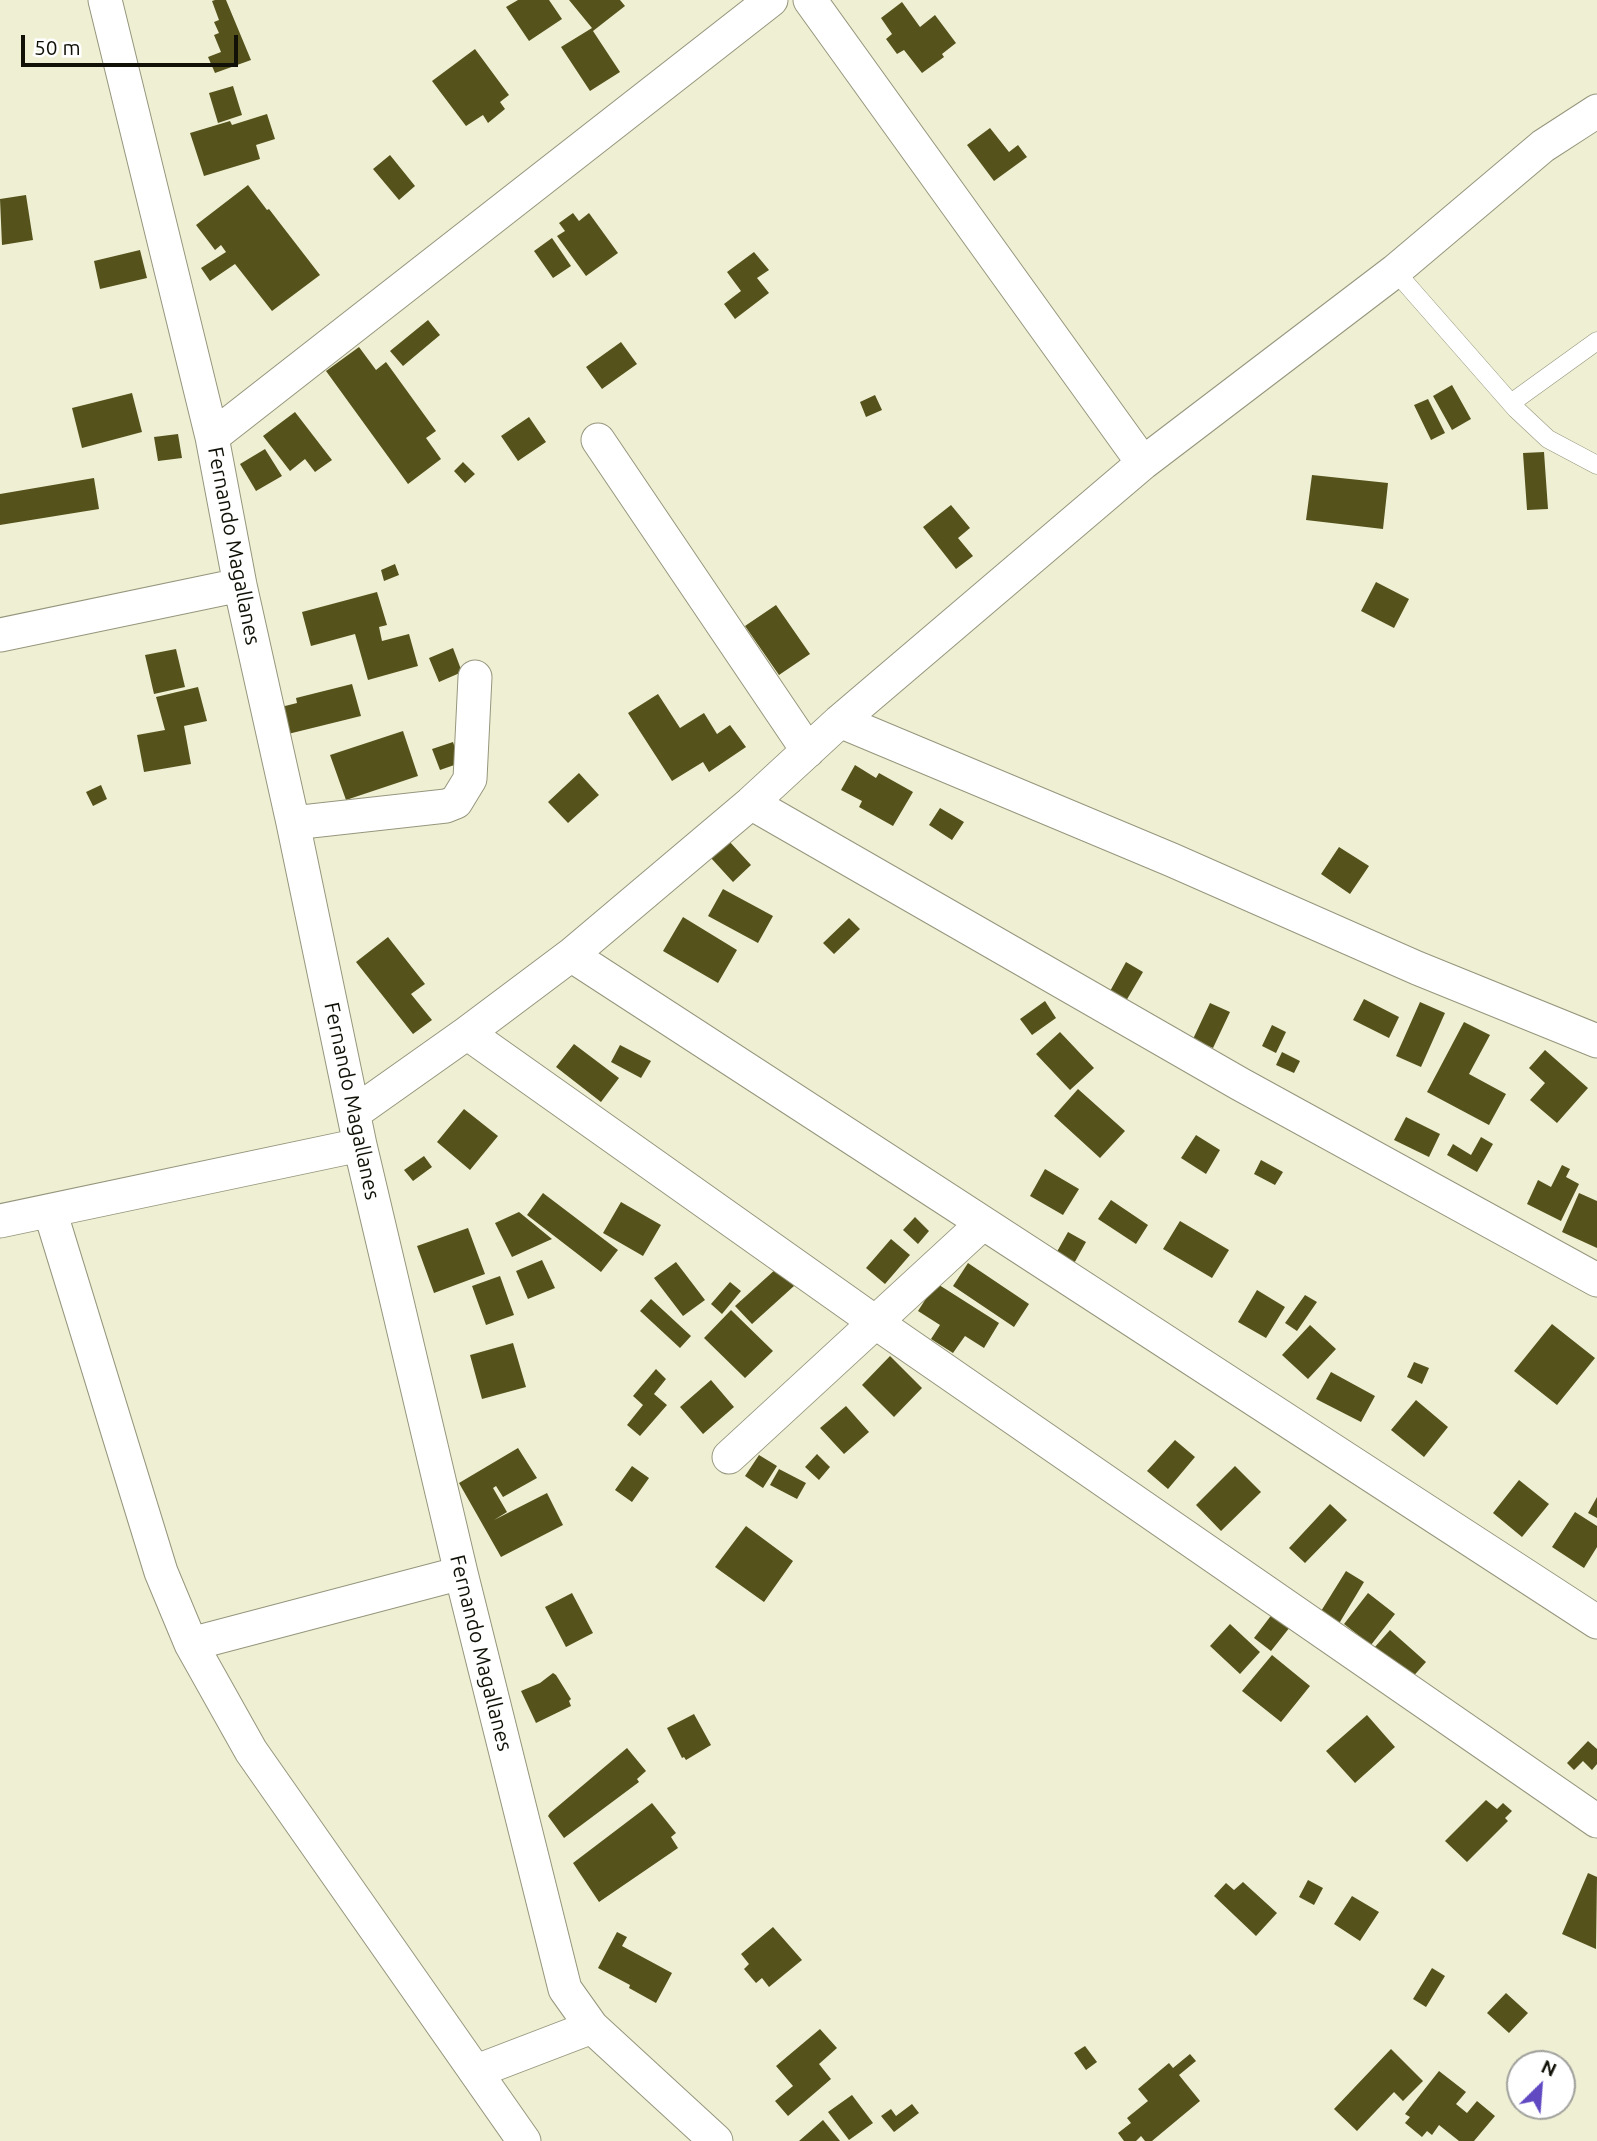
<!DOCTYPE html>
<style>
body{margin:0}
#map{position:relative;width:1597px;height:2141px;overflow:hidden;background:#efefd4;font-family:Ubuntu,sans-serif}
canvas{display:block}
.north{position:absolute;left:1506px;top:2050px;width:70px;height:70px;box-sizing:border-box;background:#fff;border:2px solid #a0a09c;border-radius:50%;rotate:25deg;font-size:19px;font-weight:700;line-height:28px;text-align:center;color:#111108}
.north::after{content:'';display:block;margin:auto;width:24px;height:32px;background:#6149c2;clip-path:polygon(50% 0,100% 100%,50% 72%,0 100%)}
.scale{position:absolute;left:21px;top:35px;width:217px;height:32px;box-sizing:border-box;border:4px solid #111108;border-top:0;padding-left:9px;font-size:21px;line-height:24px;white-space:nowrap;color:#111108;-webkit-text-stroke:5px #fff;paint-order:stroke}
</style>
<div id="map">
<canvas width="1597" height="2141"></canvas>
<div class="north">N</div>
<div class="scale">50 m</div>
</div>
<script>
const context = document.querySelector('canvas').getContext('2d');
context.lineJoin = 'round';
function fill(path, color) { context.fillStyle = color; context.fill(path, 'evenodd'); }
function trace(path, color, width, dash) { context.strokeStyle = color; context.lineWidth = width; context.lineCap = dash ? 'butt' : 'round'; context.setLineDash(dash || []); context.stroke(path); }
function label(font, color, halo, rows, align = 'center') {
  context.font = font + ' Ubuntu,sans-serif'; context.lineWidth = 7; context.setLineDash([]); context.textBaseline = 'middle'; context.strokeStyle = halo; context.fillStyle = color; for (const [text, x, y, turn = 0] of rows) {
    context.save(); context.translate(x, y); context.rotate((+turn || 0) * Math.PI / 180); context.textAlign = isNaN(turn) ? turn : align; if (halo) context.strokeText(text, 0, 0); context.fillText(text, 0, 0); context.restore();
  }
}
const building = new Path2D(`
 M215,0H226L251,60L215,73L208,57L221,52L214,35L219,33L214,22L219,20L212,1Z
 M518,0H549L562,19L529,41L506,7Z
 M569,0H620L625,6L593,31L620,72L590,91L561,47L592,28Z
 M902,2L920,27L935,15L956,43L942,54L944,57L922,73L904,50L897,54L886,39L892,34L881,18Z
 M475,49L509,95L500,102L505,109L488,123L483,115L466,126L432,81Z
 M233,86L242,115L218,123L209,93Z
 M267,114L275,139L256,145L260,159L204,176L190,133L230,121L232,125Z
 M990,128L1009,152L1018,145L1027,157L994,181L967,145Z
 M390,155L415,186L399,200L373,169Z
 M248,185L267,210L269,209L320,275L272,311L235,264L210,281L201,268L226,252L221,245L215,250L196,225Z
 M26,195L33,240L2,245L0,199Z
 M573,213L579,221L589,213L618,253L586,276L557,236L565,231L559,223Z
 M552,238L571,266L553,278L534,251Z
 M140,250L147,278L100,289L94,261Z
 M754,252L769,270L757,278L769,293L735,319L724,304L741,291L727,272Z
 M428,320L440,335L403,366L390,351Z
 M621,342L637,364L602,389L586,367Z
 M359,347L376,370L386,362L436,431L426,438L441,459L408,484L326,371Z
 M1452,385L1471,419L1452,430L1433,396Z
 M132,393L142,432L82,448L72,408Z
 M875,395L882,410L866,417L860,402Z
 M1428,399L1445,433L1431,440L1414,405Z
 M295,412L332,460L315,472L305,459L290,471L263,436Z
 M529,417L546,442L518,461L501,436Z
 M178,434L182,458L158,461L154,437Z
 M265,449L282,476L256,491L240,464Z
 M1544,452L1548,509L1527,510L1523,453Z
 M463,462L475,474L465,483L454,471Z
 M1312,475L1388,483L1383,529L1306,520Z
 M94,478L99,509L0,525V494Z
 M951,505L970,528L958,538L973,556L956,569L923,527Z
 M395,564L399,575L384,581L381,570Z
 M1376,582L1409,599L1394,628L1361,611Z
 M377,592L387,625L379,627L382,641L409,634L418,666L368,680L355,634L311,646L302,612Z
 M776,605L810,654L779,675L745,626Z
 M453,648L462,672L439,682L429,658Z
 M176,649L185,687L154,694L145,655Z
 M352,684L361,716L288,734L281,707L297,703L296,698Z
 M198,687L207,721L184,726L191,764L144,772L137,735L165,730L156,697Z
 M658,694L680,728L704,713L717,734L730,725L746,747L709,772L703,762L672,781L628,713Z
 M403,731L418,776L346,800L330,755Z
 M453,742L460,763L440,770L432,749Z
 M855,765L876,778L879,773L913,792L893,826L859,807L862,801L841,790Z
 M579,773L599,795L568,823L548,802Z
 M101,785L107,799L93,806L86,792Z
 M940,808L964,822L952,840L929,825Z
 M729,841L751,865L733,882L711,858Z
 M1339,847L1369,866L1350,894L1321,874Z
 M723,889L773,916L758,943L708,916Z
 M683,917L737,950L718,983L663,951Z
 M849,918L860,929L834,954L823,943Z
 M388,937L425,984L411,994L432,1020L413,1034L356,962Z
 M1126,962L1143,972L1119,1013L1103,1004Z
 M1364,999L1399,1017L1389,1038L1353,1020Z
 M1045,1001L1056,1018L1032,1035L1020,1019Z
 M1420,1002L1445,1013L1421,1067L1396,1056Z
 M1210,1003L1230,1012L1213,1048L1193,1039Z
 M1464,1022L1490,1035L1469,1074L1506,1094L1489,1125L1427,1092Z
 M1272,1025L1286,1032L1276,1053L1262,1046Z
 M1060,1032L1094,1068L1070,1090L1036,1054Z
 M574,1044L619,1078L601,1102L556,1067Z
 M620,1045L651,1061L641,1078L611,1062Z
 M1545,1050L1588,1088L1557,1123L1530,1100L1545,1083L1529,1068Z
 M1282,1052L1300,1061L1294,1073L1276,1065Z
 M1078,1089L1125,1131L1100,1158L1054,1116Z
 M464,1109L498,1136L470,1170L437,1142Z
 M1406,1117L1440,1134L1429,1157L1394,1140Z
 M1196,1135L1220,1150L1206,1174L1181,1158Z
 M1481,1137L1493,1144L1477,1172L1447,1155L1453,1144L1471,1155Z
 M424,1156L432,1167L413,1181L404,1170Z
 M1261,1160L1283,1172L1275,1185L1254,1174Z
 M1562,1165L1570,1169L1566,1177L1579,1184L1561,1221L1527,1204L1538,1180L1551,1187Z
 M1045,1169L1079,1189L1063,1215L1030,1196Z
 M543,1193L618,1250L601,1272L527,1215Z
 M1579,1193L1597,1201V1248L1562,1232Z
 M1111,1200L1148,1225L1136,1244L1098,1219Z
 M621,1202L661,1225L643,1256L603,1233Z
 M519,1212L552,1239L512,1257L495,1223Z
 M915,1217L929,1231L918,1244L903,1230Z
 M1180,1221L1229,1250L1212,1278L1163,1249Z
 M468,1228L485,1274L434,1293L417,1246Z
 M1068,1232L1086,1242L1072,1267L1054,1257Z
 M891,1239L910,1255L885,1284L866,1268Z
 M542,1260L555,1288L528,1299L516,1271Z
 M676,1262L705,1300L683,1316L654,1278Z
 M968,1263L1029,1304L1014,1327L953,1286Z
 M777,1268L794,1286L752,1324L735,1306Z
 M500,1276L514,1315L486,1325L472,1286Z
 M730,1282L741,1291L722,1314L711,1304Z
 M936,1283L999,1323L984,1348L965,1336L953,1353L931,1339L940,1325L918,1311Z
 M1257,1290L1285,1307L1266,1338L1238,1322Z
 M1305,1295L1317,1302L1297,1331L1285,1323Z
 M651,1299L691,1336L680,1348L640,1311Z
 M731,1310L773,1351L745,1378L704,1338Z
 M1552,1324L1595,1358L1557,1405L1514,1371Z
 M1310,1325L1336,1349L1308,1379L1282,1355Z
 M513,1343L526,1387L482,1399L470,1355Z
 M890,1356L922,1388L894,1417L862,1385Z
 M1414,1362L1429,1368L1422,1384L1407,1377Z
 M656,1369L666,1379L654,1394L667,1405L640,1436L627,1425L643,1405L633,1396Z
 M1331,1372L1375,1396L1361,1422L1316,1399Z
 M711,1380L734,1407L703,1434L680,1407Z
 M1416,1400L1448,1427L1424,1457L1391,1430Z
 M846,1406L869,1432L844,1454L820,1428Z
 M1175,1440L1195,1457L1168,1489L1147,1471Z
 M518,1448L537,1478L503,1497L496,1486L493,1488L507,1512L494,1520L547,1493L563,1525L501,1557L459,1483Z
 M817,1454L830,1467L819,1480L805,1467Z
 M759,1455L777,1466L763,1488L745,1476Z
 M632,1466L649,1478L632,1502L615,1490Z
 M1235,1466L1261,1492L1221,1531L1196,1505Z
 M779,1469L806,1483L797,1499L770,1485Z
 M1519,1480L1549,1504L1522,1537L1493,1513Z
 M1597,1497V1518L1588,1513Z
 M1330,1504L1347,1520L1305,1563L1289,1548Z
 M1575,1512L1597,1526V1547L1584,1568L1552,1547Z
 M746,1526L793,1561L764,1602L715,1567Z
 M1346,1571L1364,1582L1337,1627L1318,1616Z
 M572,1593L593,1633L566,1647L545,1607Z
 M1368,1593L1395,1614L1371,1645L1344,1624Z
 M1273,1613L1290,1627L1271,1651L1254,1638Z
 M1230,1624L1260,1652L1240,1674L1210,1646Z
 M1390,1630L1426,1662L1410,1680L1374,1648Z
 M1272,1655L1310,1686L1281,1722L1242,1691Z
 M553,1673L556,1675L571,1699L569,1701L571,1706L536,1723L521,1691L540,1683Z
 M694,1714L711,1745L686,1760L684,1757L682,1758L667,1728Z
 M1367,1715L1395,1747L1355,1783L1326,1751Z
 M1588,1741L1597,1749V1764L1592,1770L1583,1761L1574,1770L1567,1763Z
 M627,1748L646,1771L637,1779L639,1782L564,1838L548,1816L550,1813Z
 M1486,1800L1497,1809L1503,1803L1512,1811L1505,1818L1508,1821L1467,1862L1445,1841Z
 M652,1803L676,1833L671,1837L678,1848L599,1902L573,1863Z
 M1588,1873L1597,1877L1596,1949L1562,1934Z
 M1308,1880L1323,1888L1314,1905L1299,1897Z
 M1243,1882L1277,1913L1256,1936L1214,1896L1226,1883L1234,1890Z
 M1352,1896L1379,1912L1360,1941L1334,1924Z
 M773,1927L802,1960L769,1987L762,1978L756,1983L744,1969L749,1964L741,1954Z
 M617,1932L627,1937L622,1946L672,1973L656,2003L629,1988L630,1985L598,1968Z
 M1432,1968L1445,1976L1426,2007L1413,1999Z
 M1506,1993L1528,2013L1509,2033L1487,2013Z
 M820,2029L837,2048L819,2064L831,2079L788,2116L775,2101L793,2086L776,2066Z
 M1085,2046L1097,2062L1086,2070L1074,2053Z
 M1391,2049L1423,2081L1403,2101L1394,2092L1357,2131L1334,2109Z
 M1190,2054L1196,2061L1179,2075L1200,2101L1152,2141H1145L1141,2136L1136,2141H1124L1118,2133L1131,2123L1127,2118L1148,2101L1138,2089L1169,2063L1173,2068Z
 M1439,2071L1466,2092L1456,2104L1467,2113L1477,2101L1495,2116L1474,2141H1459L1439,2125L1432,2135L1427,2131L1422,2137L1405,2123L1410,2117L1405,2114Z
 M852,2095L873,2123L849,2140L828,2112Z
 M912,2104L919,2113L894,2132L881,2116L891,2109L896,2116Z
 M823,2120L840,2141H799Z`);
const lane = new Path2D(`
 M1395,271L1516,409L1548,439L1597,465
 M1511,403L1597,341`);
const street = new Path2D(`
 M105,0L212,437L240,585L293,823L360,1145L461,1573L565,1989L592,2027L716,2141
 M810,0L1143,463
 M212,437L771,0
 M598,440L808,751
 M0,635L240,585
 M840,721L1172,860L1417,968L1597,1041
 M751,803L1240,1084L1597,1280
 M293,823L446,806L456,802L470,779L475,677
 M571,955L1597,1622
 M467,1033L875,1322L1597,1821
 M354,1113L467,1033L571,955L751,803L840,721L1143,463L1395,271L1543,146L1597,111
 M50,1211L161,1572L191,1644L251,1751L524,2141
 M0,1221L360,1145
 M729,1457L982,1224
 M191,1644L461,1573
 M477,2071L592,2027`);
const streetNames = [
 ["Fernando Magallanes",234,546,79],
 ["Fernando Magallanes",352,1101,78],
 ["Fernando Magallanes",481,1653,76]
];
fill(building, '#55531b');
trace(lane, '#96967d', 19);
trace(street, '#96967d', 35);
trace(lane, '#fff', 18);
trace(street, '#fff', 33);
label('21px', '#111108', '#fff', streetNames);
</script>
